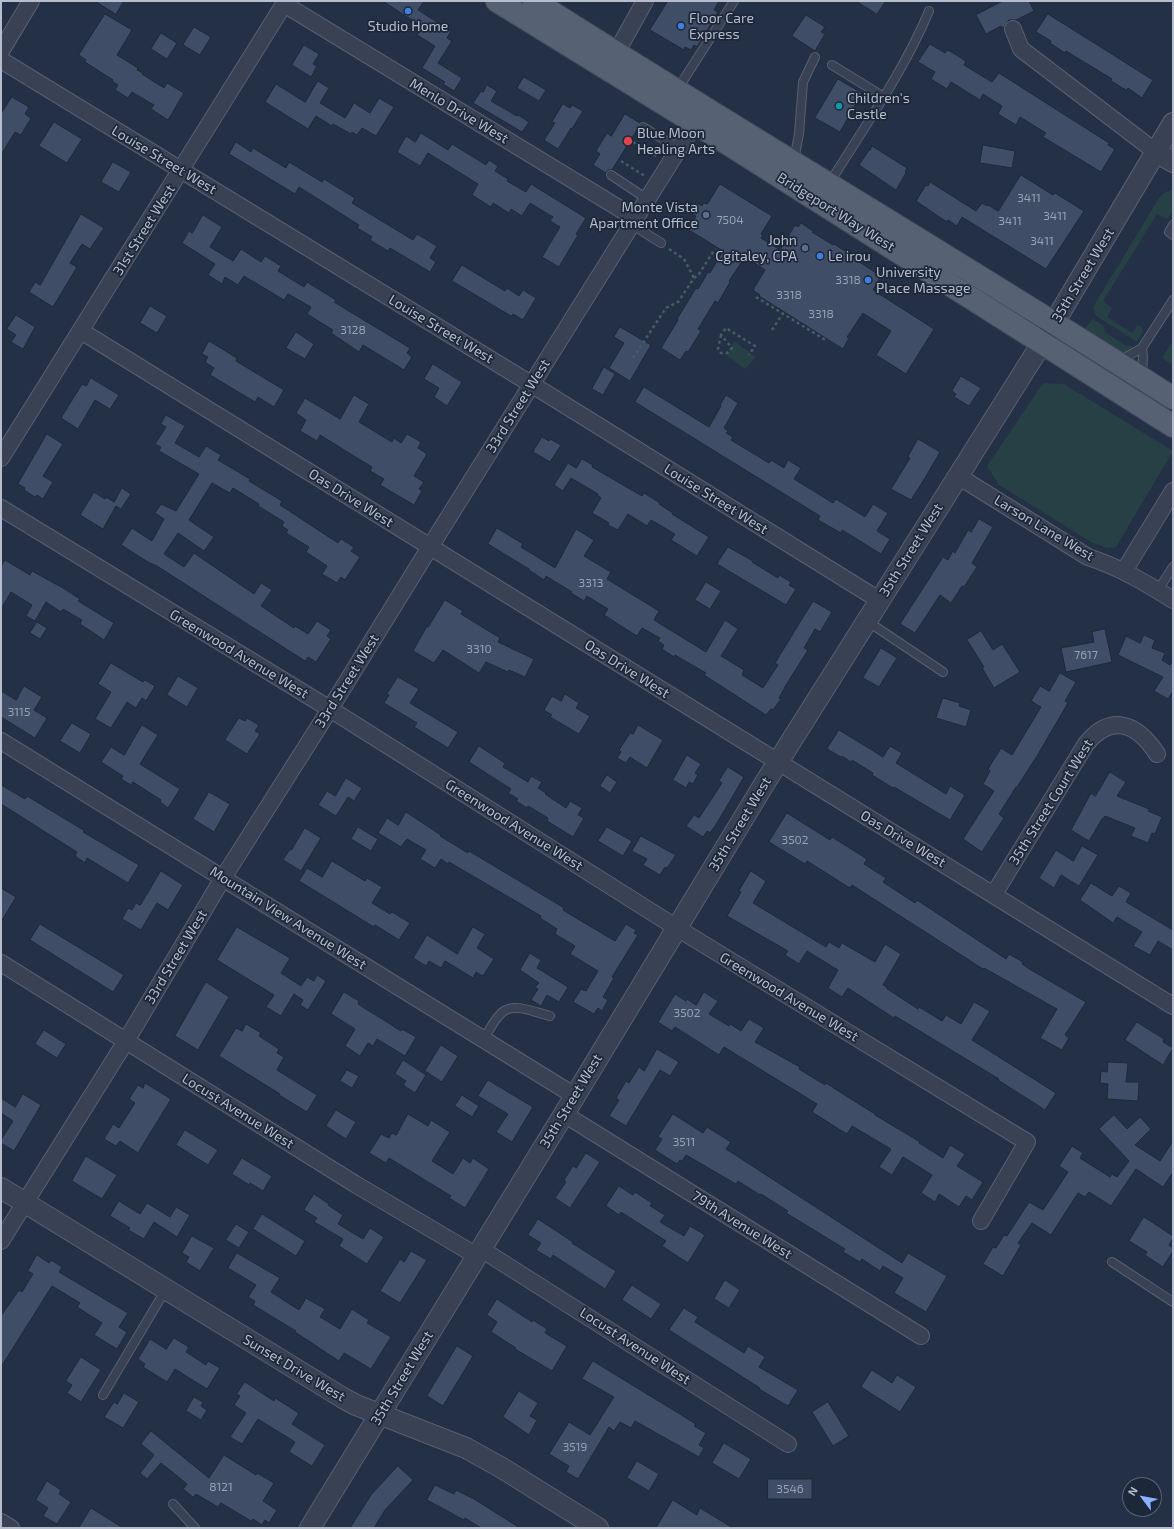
<!DOCTYPE html>
<style>
body{margin:0}
#map{position:relative;width:1174px;height:1529px;overflow:hidden;background:#243045;font-family:"Exo 2",sans-serif}
canvas{display:block}
.frame{position:absolute;inset:0;border:2px solid #b6bece;pointer-events:none}
.north{position:absolute;left:1122px;top:1477px;width:40px;height:40px;box-sizing:border-box;background:#1d273a;border:1px solid #5a6375;border-radius:50%;rotate:302deg;font-size:11px;font-weight:700;line-height:16px;text-align:center;color:#b6bece}
.north::after{content:'';display:block;margin:auto;width:14px;height:18px;background:#8ab0ff;clip-path:polygon(50% 0,100% 100%,50% 72%,0 100%)}
</style>
<div id="map">
<canvas width="1174" height="1529"></canvas>
<div class="frame"></div>
<div class="north">N</div>
</div>
<script>
const context = document.querySelector('canvas').getContext('2d');
context.lineJoin = 'round';
function fill(path, color) { context.fillStyle = color; context.fill(path, 'evenodd'); }
function trace(path, color, width, dash) { context.strokeStyle = color; context.lineWidth = width; context.lineCap = dash ? 'butt' : 'round'; context.setLineDash(dash || []); context.stroke(path); }
function label(font, color, halo, rows, align = 'center') {
  context.font = font + ' "Exo 2",sans-serif'; context.lineWidth = 3.5; context.setLineDash([]); context.textBaseline = 'middle'; context.strokeStyle = halo; context.fillStyle = color; for (const [text, x, y, turn = 0] of rows) {
    context.save(); context.translate(x, y); context.rotate((+turn || 0) * Math.PI / 180); context.textAlign = isNaN(turn) ? turn : align; if (halo) context.strokeText(text, 0, 0); context.fillText(text, 0, 0); context.restore();
  }
}
const green = new Path2D(`
 M1173,190V211L1167,219L1157,214L1103,301L1112,308L1107,317L1132,333L1137,326H1141L1143,332L1137,342L1096,316L1093,307L1159,198L1165,192Z
 M1092,319L1103,325L1105,332L1126,346L1130,345L1135,348L1126,353H1120L1088,333L1085,329Z
 M734,341L756,357L745,369L727,355Z
 M1170,345L1173,346V355L1171,358L1173,360V365L1162,358Z
 M1043,383L1064,384L1173,451L1116,547L1107,548L1091,542L999,485L987,466Z`);
const building = new Path2D(`
 M95,1H124L116,14Z
 M383,1H424L418,10L451,31L447,38L452,41L438,63L462,78L454,91L443,84L445,82L422,68L435,46L417,35L422,27Z
 M668,1H719L714,10L718,12L697,47L694,45L691,50L685,47L684,50L650,30Z
 M856,1H886L877,14Z
 M1003,1H1029L1034,11L1016,20H1009L1004,27L1002,28L1001,26L986,34L976,15Z
 M105,14L132,30L117,55L138,68L137,70L143,73L142,74L164,88L167,83L184,93L168,120L151,109L154,105L132,92L128,98L115,90L118,85L112,81L113,80L85,62L86,60L79,55Z
 M1048,14L1153,80L1142,98L1128,88L1126,90L1111,81L1112,79L1066,51L1065,53L1050,43L1051,41L1036,32Z
 M806,15L825,27L821,32L825,34L815,51L792,36Z
 M194,27L211,37L200,55L183,45Z
 M161,33L177,43L167,59L151,49Z
 M930,44L945,53L948,50L966,61L964,65L992,82L999,73L1109,143L1108,145L1115,149L1101,172L1043,137L1046,133L1020,117L1016,125L998,114L1002,106L983,94L980,100L951,82L947,89L931,79L935,72L918,62Z
 M304,45L319,54L313,64L317,66L311,77L292,65Z
 M524,77L546,90L539,101L517,88Z
 M838,79L862,93L840,132L815,118Z
 M318,81L329,88L320,103L345,118L354,103L370,113L379,98L394,107L376,136L362,128L357,135L352,132L351,134L333,124L332,126L316,116L308,129L265,102L276,84L305,102Z
 M487,85L497,91L491,101L517,116L518,115L529,122L522,132L473,103L481,91L483,92Z
 M12,97L29,107L25,114L31,118L21,135L15,132L1,155V114Z
 M563,104L570,108L572,105L583,111L572,129L571,128L558,149L544,140L555,123L552,122Z
 M625,114L640,123L638,128L612,170H608L606,173L593,165L600,154L596,151L607,133L611,136Z
 M54,122L82,139L67,163L39,146Z
 M421,133L448,150L452,144L486,165L489,160L498,166L495,171L508,179L507,181L526,192L531,184L586,218L576,234L578,235L559,267L542,257L560,227L550,221L553,217L530,203L522,216L511,209L509,213L493,203L491,207L472,195L478,184L428,153L420,166L397,152L406,136L415,142Z
 M236,142L251,152L253,148L286,168L289,162L322,182L324,179L355,198L352,203L413,240L417,234L437,246L430,258L436,262L430,272L390,248L388,251L370,240L372,237L357,228L359,225L299,187L295,194L229,154Z
 M983,145L1015,151L1012,168L980,163Z
 M872,146L907,168L905,172L906,173L896,190L859,165L869,150H870Z
 M113,162L131,172L119,192L101,182Z
 M1021,175L1053,195L1055,193L1084,211L1046,269L962,217L957,226L948,220L947,222L944,220L916,201L926,185L928,186L930,182L976,211L982,203L987,206L988,205L998,211Z
 M720,184L772,216L761,234L763,235L761,238L780,250L795,225L798,227L801,223L813,231L812,232L833,245L834,244L850,254L849,255L876,273L875,275L880,278L873,290L934,329L906,374L876,355L891,331L863,313L847,337L849,338L843,349L759,296L760,295L753,290L765,270L745,257L729,281L730,282L718,303L715,301L698,329L701,331L688,352L686,351L680,360L661,348L678,320L677,319L696,288L698,289L708,272L710,273L723,251L689,230L696,216L690,212L696,202L702,206L704,203L707,204Z
 M81,214L104,228L90,249L82,244L70,263L77,267L53,307L29,292L35,282L40,285Z
 M203,215L222,227L210,247L233,261L241,249L261,262L265,256L281,266L278,271L304,287L307,282L336,300L334,302L410,348L407,353L412,357L404,370L363,345L359,352L331,333L333,330L307,314L311,307L288,294L284,300L244,276L238,285L225,277L222,284L208,275L215,264L182,243L189,231L192,233Z
 M462,265L505,291L507,288L519,296L523,290L536,298L523,320L513,314L511,316L452,281Z
 M150,306L167,316L157,333L140,323Z
 M16,315L35,327L23,349L11,342L16,335L7,329Z
 M620,327L651,345L630,381L609,368L624,343L614,337Z
 M296,332L314,344L305,359L286,348Z
 M209,341L237,358L236,361L284,390L274,407L258,397L255,402L210,375L214,368L205,362L208,357L202,354Z
 M433,364L462,382L447,406L434,397L439,388L424,379Z
 M604,367L615,374L603,395L592,389Z
 M961,376L981,388L969,406L954,397L956,394L952,391Z
 M91,378L119,395L110,409L95,400L78,429L61,418L82,384L86,386Z
 M644,387L709,427L721,406L720,405L726,395L738,403L724,428L728,431L726,433L733,437L731,440L769,463L771,460L784,468L788,460L801,468L794,479L833,503L836,499L865,517L873,504L888,513L877,531L890,539L881,554L842,530L841,533L818,520L820,516L635,402Z
 M354,395L369,404L359,422L392,442L394,438L401,443L407,434L421,442L418,448L427,454L414,476L424,482L419,489L422,491L414,505L380,485L384,479L370,471L372,467L320,435L317,441L300,431L306,420L296,413L305,398L340,419Z
 M166,415L185,426L175,443L199,457L206,446L221,455L218,460L250,479L249,481L282,501L280,505L338,543L341,539L354,547L351,551L360,557L345,580L341,577L337,583L322,574L327,566L306,552L309,547L286,533L288,530L282,526L284,522L258,506L259,504L233,488L230,493L212,483L189,520L214,537L204,551L178,533L164,554L184,567L194,553L254,594L261,583L272,590L261,606L294,628L295,626L308,634L317,621L331,630L327,636L331,639L316,662L308,657L305,661L157,566L148,562L121,545L132,528L152,541L164,519L155,513L161,504L176,511L199,474L159,451L161,447L155,444L166,427L161,424Z
 M47,434L63,444L43,476L53,482L43,499L37,495L35,497L24,490L25,488L18,484Z
 M542,437L549,441L550,439L561,445L550,462L533,452Z
 M918,439L940,452L925,478L911,500L891,489L910,458L908,457Z
 M582,459L593,465L592,467L642,496L644,493L660,503L659,504L673,513L672,514L709,537L697,556L671,540L675,534L651,520L647,526L628,514L618,530L608,525L609,523L592,513L601,498L597,495L598,494L571,478L563,491L554,485L568,463L576,468Z
 M122,488L131,494L121,509L116,506L103,529L80,515L94,492L105,499L106,497L114,502Z
 M979,519L993,527L972,563L977,567L964,587L962,586L951,603L940,595L915,633L900,624L943,557L948,560L953,551L955,553L968,530L971,532Z
 M497,528L523,544L521,547L555,568L576,529L594,540L584,556L611,572L607,579L659,611L654,620L706,652L725,620L738,629L721,656L744,670L742,675L763,688L778,665L775,663L813,601L832,612L820,632L815,629L804,648L808,650L786,685L779,698L781,699L773,710L771,709L766,715L704,675L706,673L675,655L674,657L662,649L664,645L658,641L660,638L642,628L637,636L604,615L608,609L587,596L584,601L571,593L572,592L546,576L544,580L529,570V569L488,544Z
 M728,547L753,561L752,562L778,578L779,575L791,582L789,585L796,589L786,605L717,564Z
 M5,560L30,575L32,571L63,588L80,599L78,601L114,623L104,640L80,624L82,620L63,609L61,612L46,602L35,621L26,616L32,605L11,592L1,609V567Z
 M706,582L721,591L710,609L695,600Z
 M445,600L463,611L461,614L500,638L498,642L534,659L525,677L509,670L508,672L486,662L479,673L443,650L434,663L413,651L427,626L428,627Z
 M37,622L47,628L40,639L30,633Z
 M1105,629L1112,662L1066,672L1061,648L1094,642L1092,632Z
 M981,631L993,650L1002,644L1020,672L994,688L982,668L984,667L967,640Z
 M1144,635L1155,640L1152,648L1165,653L1162,660L1170,665L1173,660V691L1168,699L1154,691L1163,677L1118,655L1126,636L1140,643Z
 M881,648L897,658L879,687L863,678Z
 M111,663L143,682L145,680L155,686L146,701L142,698L136,708L127,702L111,728L95,719L111,692L98,684Z
 M1060,673L1076,682L1065,701L1068,703L1037,756L1017,787H1016L999,814L1004,818L982,852L963,839L994,791L983,784L990,771L988,769L1001,748L1012,755L1041,707L1031,701L1040,686L1049,691Z
 M178,676L198,688L187,707L167,695Z
 M398,677L419,689L410,703L458,732L448,748L414,727L417,723L384,703L389,695L387,694Z
 M24,686L42,697L34,710L47,718L35,738L1,717V691L16,700Z
 M565,694L579,703L576,708L590,716L579,734L550,717L552,715L544,710L552,696L561,701Z
 M943,698L960,703L959,706L971,710L966,727L936,718Z
 M239,718L245,721L247,718L259,725L255,731L260,734L247,754L225,740Z
 M72,723L91,734L80,753L60,741Z
 M142,725L158,735L140,764L180,789L168,808L160,802L161,800L133,782L131,785L121,779L123,776L101,762L111,747L124,755Z
 M638,725L663,740L647,768L630,757L626,763L617,758L621,752L619,750L630,733L633,734Z
 M839,730L883,757L890,746L902,753L896,763L946,794L950,786L965,795L950,820L894,787L893,788L872,775L873,773L852,760L851,762L842,756L841,757L827,749Z
 M479,746L505,763L503,767L528,782L531,776L542,782L538,788L546,793L545,794L566,808L570,801L582,808L578,815L584,818L573,837L547,821L548,818L528,806L527,808L516,801L518,799L508,793L511,789L469,762Z
 M687,755L701,764L695,773L698,775L693,784L689,782L686,788L673,780Z
 M728,767L744,777L717,823L710,833L707,831L703,837L686,826L694,815L699,818L722,783L719,781Z
 M1110,772L1126,782L1117,796L1149,809L1148,811L1162,817L1155,834L1152,833L1148,843L1131,836L1135,828L1105,816L1103,819H1102L1089,841L1071,830L1091,793L1095,796Z
 M607,775L617,782L610,793L600,786Z
 M346,778L362,788L354,801L348,797L336,816L318,805L327,791L335,796Z
 M1,785L25,799L27,796L85,831L83,832L139,865L128,883L87,858L85,863L75,856L77,852L1,804Z
 M209,792L230,804L214,832L193,819Z
 M406,812L441,835L440,836L468,853L469,851L551,900L564,908L563,910L571,915L615,941L626,924L636,930L634,933L638,935L612,977L614,978L603,997L608,1000L602,1011L598,1008L594,1014L573,1002L581,989L586,991L598,971L570,954L575,946L555,934L557,929L540,918L541,916L449,862L448,864L441,859L435,868L420,859L426,850L407,839L401,847L378,833L387,818L398,825Z
 M787,813L830,840L832,837L867,859L864,864L886,878L883,882L915,903L917,900L1006,959L1009,954L1023,962L1022,964L1031,970L1086,1002L1065,1035L1069,1038L1062,1050L1040,1038L1057,1009L984,968L983,969L852,885L850,888L807,861L805,864L769,842Z
 M358,827L378,839L371,851L351,839Z
 M607,827L632,841L623,856L598,841Z
 M305,828L321,838L301,871L283,860L290,849L291,850Z
 M641,836L676,855L667,868L665,867L660,875L643,865L647,859L632,851Z
 M1082,846L1098,855L1079,886L1061,875L1054,888L1039,878L1056,850L1073,861Z
 M332,861L365,881L367,878L382,887L372,903L390,914L392,912L410,923L399,940L375,925L374,927L299,881L307,868L322,877Z
 M161,871L183,885L168,910L157,903L141,930L122,919L128,908L132,910L136,903L140,905Z
 M751,871L766,881L753,903L826,947L829,942L839,948L842,943L875,962L885,944L901,954L883,985L887,987L886,988L918,1009L919,1007L942,1021L946,1015L961,1024L974,1002L990,1011L972,1040L1056,1093L1045,1110L998,1080L999,1079L895,1016L894,1018L848,988L842,997L828,988L838,970L807,951L799,964L785,955L788,951L727,916L741,892L739,891Z
 M1091,883L1112,896L1119,886L1131,893L1126,902L1173,930V950L1158,941L1150,955L1133,946L1142,932L1117,917L1113,923L1080,900Z
 M1,888L16,897L1,922Z
 M40,924L124,975L113,992L30,940Z
 M237,927L290,958L281,973L301,986L307,977L314,981L317,975L326,981L308,1010L300,1005L303,1000L294,994L281,1016L266,1007L274,995L217,960Z
 M473,927L485,934L477,948L494,959L483,976L476,972L473,978L445,961L441,968L429,961L426,966L413,958L427,935L457,954Z
 M530,953L541,960L537,968L568,987L559,1002L547,995L541,1006L531,1000L538,989L535,987L539,983L520,970Z
 M206,982L229,997L198,1050L175,1036Z
 M344,992L359,1001L358,1004L401,1031L402,1029L416,1037L405,1056L377,1039L373,1046L368,1043L360,1056L345,1046L355,1029L331,1014Z
 M704,992L718,1001L709,1014L729,1026L730,1024L741,1031L749,1019L764,1028L755,1042L800,1067L799,1069L825,1085L826,1083L846,1096L875,1114V1115L920,1142L919,1143L943,1158L950,1145L965,1154L957,1166L983,1182L972,1200L966,1196L959,1207L939,1194L935,1202L921,1193L932,1175L903,1157L892,1175L879,1167L891,1149L852,1126L847,1134L837,1128L812,1112L817,1104L724,1047L719,1055L675,1027L672,1031L658,1022L675,994L686,1001L687,999L696,1005Z
 M1137,1022L1164,1039L1163,1042L1173,1048L1163,1065L1125,1040Z
 M246,1024L261,1033L259,1036L279,1049L277,1053L284,1057L277,1070L317,1095L307,1112L279,1095L280,1094L219,1056L236,1028L242,1031Z
 M44,1030L66,1044L57,1058L35,1044Z
 M441,1045L458,1056L442,1082L425,1071Z
 M657,1049L679,1062L670,1076L660,1070L626,1126L609,1116L619,1100L616,1098L626,1081L629,1083L639,1067L644,1071Z
 M403,1060L426,1075L415,1093L403,1085L406,1081L395,1074Z
 M1108,1062L1128,1063L1126,1082H1139L1138,1101L1107,1099L1108,1084L1100,1083L1101,1071L1107,1072Z
 M347,1070L359,1076L352,1088L340,1081Z
 M488,1080L533,1107L512,1142L496,1132L508,1114L478,1096Z
 M145,1083L171,1099L138,1153L120,1141L116,1146L104,1139L113,1124L119,1128L135,1103L129,1099L138,1085L143,1088Z
 M23,1094L41,1105L14,1151L1,1143V1140L13,1121L1,1113V1098L15,1107Z
 M462,1095L479,1106L472,1117L455,1106Z
 M336,1110L356,1122L346,1139L326,1126Z
 M408,1114L428,1126L431,1120L450,1132L432,1161L453,1174L463,1158L470,1163L473,1158L489,1169L465,1208L449,1198L451,1196L389,1158L386,1163L369,1153L381,1134L389,1138L392,1133L396,1135Z
 M673,1114L703,1133L707,1127L731,1142L726,1149L902,1263L908,1253L947,1276L926,1312L894,1293L903,1278L883,1266L880,1271L862,1259L860,1262L843,1252L845,1249L786,1213L788,1211L761,1194L760,1195L738,1181L736,1184L686,1155L682,1161L680,1160L677,1164L655,1150L662,1139L658,1137Z
 M1114,1115L1127,1129L1140,1117L1151,1129L1135,1145L1160,1161L1173,1141V1172L1163,1187L1136,1169L1111,1206L1089,1192L1085,1197L1078,1193L1051,1235L1032,1223L1018,1243L1021,1245L1003,1276L983,1264L993,1247L996,1248L1004,1235L1007,1236L1029,1202L1043,1210L1068,1172L1059,1166L1072,1146L1083,1153L1080,1158L1110,1177L1112,1174L1117,1177L1129,1161L1099,1129Z
 M185,1130L218,1150L208,1165L176,1145Z
 M586,1153L600,1162L570,1208L555,1198L566,1182L564,1180L573,1166L576,1168Z
 M86,1156L117,1175L102,1199L72,1181Z
 M242,1158L272,1176L263,1191L250,1183L249,1185L232,1174Z
 M619,1186L633,1195L635,1192L652,1203L650,1206L665,1215L660,1222L684,1236L690,1226L705,1235L688,1263L662,1246L666,1241L621,1212L619,1215L606,1206Z
 M314,1194L329,1204L328,1205L343,1215L338,1224L363,1239L370,1228L384,1237L367,1264L339,1246L343,1239L314,1222L317,1218L304,1210Z
 M119,1201L140,1214L147,1203L170,1217L176,1207L190,1215L177,1237L154,1222L144,1239L128,1230L130,1228L110,1216Z
 M262,1214L305,1241L296,1256L253,1229Z
 M1144,1217L1173,1236V1238L1169,1245L1173,1248V1251L1163,1267L1145,1255L1147,1252L1129,1241Z
 M538,1219L573,1242L572,1243L616,1271L605,1289L553,1255L551,1259L536,1250L541,1243L528,1235Z
 M236,1224L249,1232L239,1248L226,1240Z
 M192,1236L214,1248L200,1271L186,1262L189,1257L182,1253Z
 M411,1251L427,1260L400,1303L380,1291L400,1259L404,1262Z
 M237,1253L280,1278L271,1292L299,1310L306,1298L325,1309L320,1317L340,1329L352,1309L369,1320L367,1323L391,1337L371,1369L344,1353L339,1361L295,1332L296,1331L253,1305L255,1301L248,1297L256,1285L228,1268Z
 M37,1255L49,1263L51,1260L62,1267L59,1272L128,1313L119,1327L127,1332L117,1349L94,1335L102,1323L77,1307L80,1303L52,1286L1,1367V1316L19,1290L22,1292L33,1274L28,1271Z
 M725,1280L740,1290L729,1308L714,1299Z
 M632,1285L661,1304L651,1319L622,1300Z
 M497,1299L532,1322L533,1320L547,1329L545,1333L567,1346L552,1371L515,1349L516,1348L491,1332L497,1322L487,1315Z
 M684,1308L698,1317L695,1322L744,1353L748,1346L765,1357L759,1367L798,1390L788,1406L759,1389L760,1388L669,1330Z
 M174,1338L189,1347L186,1352L206,1365L208,1361L220,1368L207,1389L175,1369L167,1382L143,1367L145,1364L138,1359L150,1339L166,1349Z
 M457,1346L473,1356L443,1406L427,1396Z
 M81,1357L101,1370L81,1402L67,1393L72,1385L66,1381Z
 M593,1361L696,1424L694,1426L706,1433L699,1445L704,1448L699,1457L635,1421L631,1428L620,1422L614,1431L609,1427L578,1479L566,1472L569,1466L549,1454L569,1422L590,1435L614,1397L582,1379Z
 M872,1370L892,1383L897,1375L916,1387L900,1412L861,1387Z
 M245,1382L274,1401L275,1398L299,1413L292,1424L325,1445L312,1466L289,1452L295,1442L258,1419L242,1444L230,1437L246,1413L234,1405L240,1396L237,1394Z
 M519,1391L538,1403L530,1416L537,1420L529,1435L503,1417Z
 M124,1393L139,1402L123,1428L104,1417L114,1402L117,1404Z
 M194,1397L203,1402L201,1406L207,1410L201,1420L186,1411Z
 M828,1402L849,1436L833,1446L812,1412Z
 M151,1431L209,1478L224,1455L256,1475L257,1473L274,1483L263,1501L277,1510L269,1523L265,1520L262,1525L253,1519L251,1521L221,1503L218,1507L196,1494L193,1497L183,1489L187,1484L161,1463L147,1479L140,1473L154,1455L141,1444Z
 M724,1443L751,1459L739,1479L712,1463Z
 M637,1461L659,1474L649,1491L627,1478Z
 M398,1466L413,1480L385,1510L374,1528H350L371,1495Z
 M768,1479H812V1499H768Z
 M47,1481L61,1490L59,1494L71,1502L57,1524L43,1516L48,1508L36,1500Z
 M435,1485L454,1494L456,1490L474,1499L520,1528H481L465,1518L464,1520L427,1500Z
 M673,1500L697,1515L700,1508L733,1528H656Z
 M91,1508L123,1528H79Z`);
const path = new Path2D(`
 M633,142L658,157
 M621,161L645,176
 M669,249L684,259L694,278
 M756,297L827,341
 M772,330L783,313
 M721,335L718,349L721,353H727L732,348L721,335L726,328L755,346L749,355
 M633,358L666,308L678,302L694,278L699,274L715,249`);
const service = new Path2D(`
 M832,65L884,97
 M677,90L734,1
 M643,127L679,149
 M794,160L799,134L803,82L815,57
 M611,175L647,199
 M829,184C864,127 903,73 929,11
 M631,224L661,243
 M1173,225L1169,232L1173,235
 M1119,361L1142,348L1173,300
 M1142,377L1143,356L1142,348
 M1158,590L1173,567
 M867,621L943,672
 M483,1040C489,1031 495,1017 504,1011C516,1003 537,1013 550,1016
 M1112,1262L1173,1302
 M103,1395L166,1289
 M173,1504L195,1528`);
const minor = new Path2D(`
 M284,4L635,218
 M1013,29L1021,49L1156,152
 M1,51L31,1
 M616,53L645,1
 M1,60L531,384L879,600
 M81,331L1173,1006
 M1,458L286,1
 M958,476L1088,557C1119,567 1146,583 1173,600
 M1,508L330,709L677,928L1027,1142L981,1221
 M1124,571L1173,491
 M1,741L575,1096
 M994,894L1086,744C1111,713 1137,723 1157,754
 M1,963L355,1184L477,1256
 M564,1114L921,1336
 M1,1241L126,1041L223,878L330,709L430,547L695,123
 M481,1249L788,1444
 M1,1522L11,1528`);
const tertiary = new Path2D(`
 M1156,152L1173,162
 M1,1188L343,1398L356,1405L466,1448L502,1468L598,1528
 M310,1528L575,1096L766,781L1042,343L1173,123`);
const primary = new Path2D(`
 M497,1L695,123L1173,426
 M534,1C746,136 962,263 1173,398`);
const markers = [
 [408,11,4,"#3f7fe0"],
 [681,26,4,"#3f7fe0"],
 [839,106,4,"#0f9aa8"],
 [628,141,5,"#e0444e"],
 [706,215,4,"#5c6f8a"],
 [805,248,4,"#5c6f8a"],
 [820,256,4,"#3f7fe0"],
 [868,280,4,"#3f7fe0"]
];
const numberNames = [
 ["3411",1029,198],
 ["3411",1055,216],
 ["7504",730,220],
 ["3411",1010,221],
 ["3411",1042,241],
 ["3318",848,280],
 ["3318",789,295],
 ["3318",821,314],
 ["3128",353,330],
 ["3313",591,583],
 ["3310",479,649],
 ["7617",1086,655],
 ["3115",19,712],
 ["3502",795,840],
 ["3502",687,1013],
 ["3511",684,1142],
 ["3519",575,1447],
 ["8121",221,1487],
 ["3546",790,1489]
];
const poiNames = [
 ["Floor Care",689,18],
 ["Express",689,34],
 ["Studio Home",408,26,"center"],
 ["Children's",847,98],
 ["Castle",847,114],
 ["Blue Moon",637,133],
 ["Healing Arts",637,149],
 ["Monte Vista",698,207,"right"],
 ["Apartment Office",698,223,"right"],
 ["John",797,240,"right"],
 ["Cgitaley, CPA",797,256,"right"],
 ["Le irou",828,256],
 ["University",876,272],
 ["Place Massage",876,288]
];
const streetNames = [
 ["Menlo Drive West",459,111,31],
 ["Louise Street West",164,160,31],
 ["Bridgeport Way West",836,212,32],
 ["31st Street West",144,230,-58],
 ["35th Street West",1083,275,-59],
 ["Louise Street West",441,329,31],
 ["33rd Street West",518,406,-58],
 ["Oas Drive West",351,498,32],
 ["Louise Street West",716,499,32],
 ["Larson Lane West",1044,528,31],
 ["35th Street West",911,550,-58],
 ["Greenwood Avenue West",239,654,31],
 ["Oas Drive West",627,669,32],
 ["33rd Street West",347,681,-58],
 ["35th Street Court West",1051,802,-58],
 ["35th Street West",740,824,-59],
 ["Greenwood Avenue West",514,825,32],
 ["Oas Drive West",903,839,31],
 ["Mountain View Avenue West",288,918,32],
 ["33rd Street West",176,957,-59],
 ["Greenwood Avenue West",789,997,31],
 ["35th Street West",571,1101,-59],
 ["Locust Avenue West",238,1111,32],
 ["79th Avenue West",742,1225,32],
 ["Locust Avenue West",635,1346,33],
 ["Sunset Drive West",294,1368,31],
 ["35th Street West",402,1378,-59]
];
fill(green, '#264046');
fill(building, '#404d66');
trace(building, '#1f293c', 1);
trace(service, '#576072', 10);
trace(minor, '#576072', 18);
trace(tertiary, '#576072', 22);
trace(primary, '#424b5e', 24);
trace(path, '#445d62', 2.5, [3, 3]);
trace(service, '#394254', 8);
trace(minor, '#394254', 16);
trace(tertiary, '#394254', 20);
trace(primary, '#576174', 22);
for (const [x, y, r, color] of markers) { const dot = new Path2D(); dot.arc(x, y, r, 0, 2 * Math.PI); context.fillStyle = color; context.fill(dot); trace(dot, '#1d273a', 1.5); }
label('12px', '#98a2b4', null, numberNames);
label('14px', '#b6bece', '#1d273a', poiNames, 'left');
label('14px', '#b6bece', '#1d273a', streetNames);
</script>
